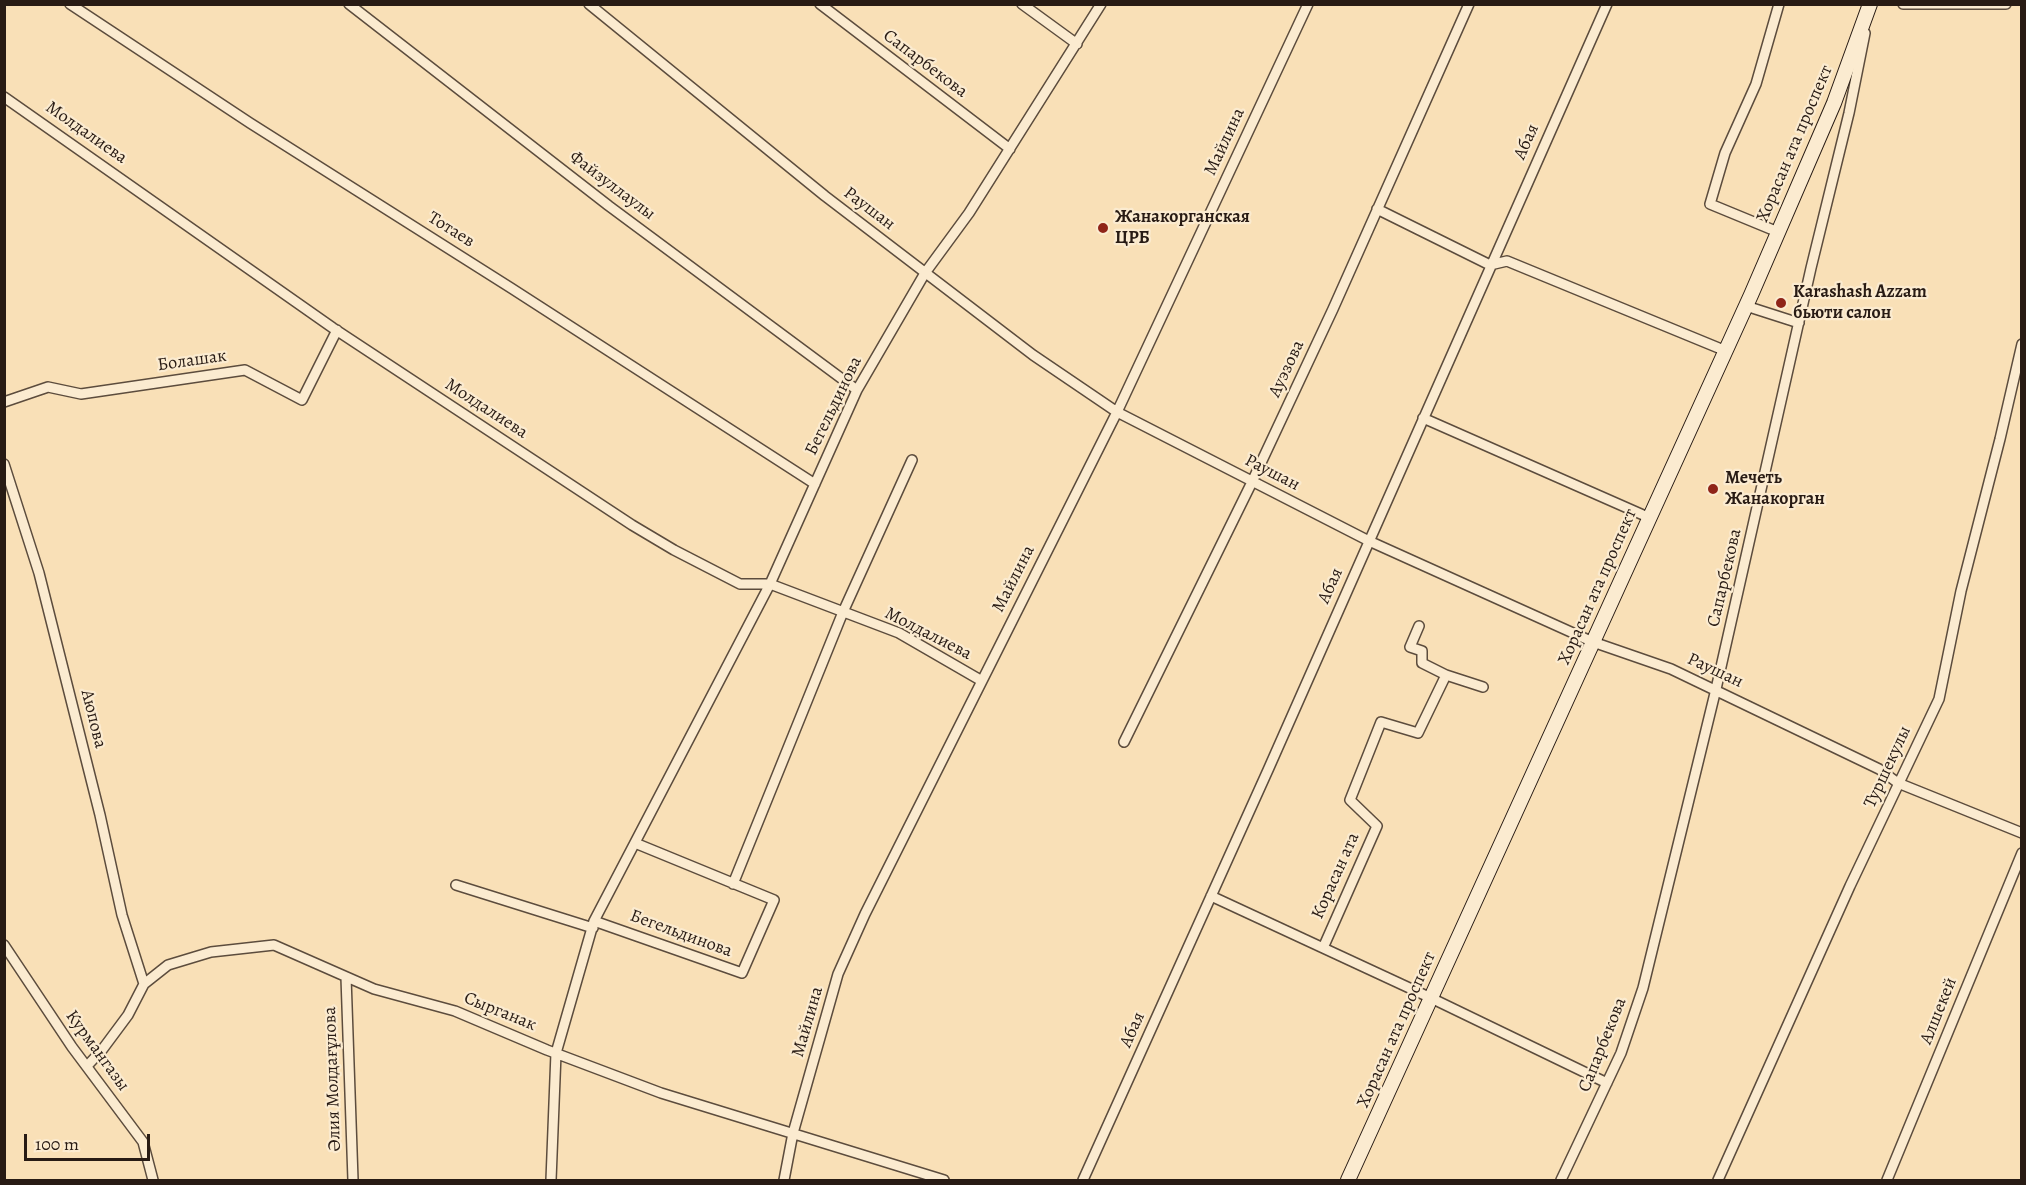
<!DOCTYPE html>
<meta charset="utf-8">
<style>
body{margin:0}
#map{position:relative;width:2026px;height:1185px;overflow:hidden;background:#f9e0b7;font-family:Alegreya,serif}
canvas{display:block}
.frame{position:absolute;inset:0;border:6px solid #281b14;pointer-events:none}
.scale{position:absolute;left:24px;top:1134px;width:126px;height:27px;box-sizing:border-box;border:3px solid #281b14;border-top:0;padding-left:8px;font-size:18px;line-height:21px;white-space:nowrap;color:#281b14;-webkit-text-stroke:4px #fbebd0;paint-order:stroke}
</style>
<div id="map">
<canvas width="2026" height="1185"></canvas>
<div class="frame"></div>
<div class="scale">100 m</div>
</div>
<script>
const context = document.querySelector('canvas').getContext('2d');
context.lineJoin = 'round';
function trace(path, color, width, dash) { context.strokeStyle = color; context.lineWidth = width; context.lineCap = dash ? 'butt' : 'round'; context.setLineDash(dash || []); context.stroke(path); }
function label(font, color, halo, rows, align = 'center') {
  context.font = font + ' Alegreya,serif'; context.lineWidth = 4.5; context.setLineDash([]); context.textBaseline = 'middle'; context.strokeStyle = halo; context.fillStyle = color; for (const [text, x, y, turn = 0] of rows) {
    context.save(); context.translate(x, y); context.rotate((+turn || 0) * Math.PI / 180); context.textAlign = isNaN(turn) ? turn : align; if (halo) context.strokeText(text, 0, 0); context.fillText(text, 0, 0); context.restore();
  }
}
const minor = new Path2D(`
 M70,4L250,123L511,288L815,484
 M349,4L609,206L857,390
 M589,4L825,196L1033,355L1117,412L1369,541L1593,642L1671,669L1879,769L1898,783L2022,833
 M820,4L1010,149
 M1022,4L1077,44
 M1903,4H2006
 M4,97L333,328L632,525L674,550L740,584H770L899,633L982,681
 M1377,209L1490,265L1507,261L1726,351
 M1778,232L1710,204L1725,153L1756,84L1779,4
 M1746,306L1799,323
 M4,402L48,387L81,394L245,370L302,400L337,330
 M1423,418L1650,518
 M4,464L39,573L100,815L122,915L144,984
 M1446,675L1483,687
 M1124,742L1252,482L1333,309L1469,4
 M733,884L843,612L912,460
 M456,885L593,928
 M1211,896L1431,998L1607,1083
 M594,921L742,973L774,900L635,843
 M4,945L72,1047L143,1142L153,1180
 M1323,948L1377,826L1350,800L1381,722L1418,733L1446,675L1422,663V651L1410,647L1419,626
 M346,977L353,1180
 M87,1066L102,1050L128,1015L144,984L168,965L211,952L274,945L374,989L455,1011L547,1050L661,1093L944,1180
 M551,1180L556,1053L594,921L770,584L857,390L925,273L969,213L1101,4
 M784,1180L793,1133L838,974L865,914L1117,412L1308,4
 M1083,1180L1268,770L1607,4
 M1561,1180L1621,1053L1643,988L1716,689L1811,268L1849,113L1865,33
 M1718,1180L1850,886L1939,699L1961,591L2000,439L2022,344
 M1887,1180L2022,853`);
const secondary = new Path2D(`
 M1348,1180L1751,295L1834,103L1870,4`);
const markers = [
 [1103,228,6,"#8f2418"],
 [1781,303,6,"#8f2418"],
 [1713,489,6,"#8f2418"]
];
const streetNames = [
 ["Сапарбекова",925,64,37],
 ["Молдалиева",86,133,35],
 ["Майлина",1225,142,-65],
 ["Абая",1527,142,-66],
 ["Хорасан ата проспект",1795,144,-67],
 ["Файзуллаулы",612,186,37],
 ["Раушан",869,209,37],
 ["Тотаев",451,230,32],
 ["Болашак",192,361,-8],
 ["Ауэзова",1287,369,-65],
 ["Бегельдинова",834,406,-64],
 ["Молдалиева",486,409,33],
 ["Раушан",1272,473,27],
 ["Сапарбекова",1725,578,-77],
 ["Майлина",1014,579,-63],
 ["Абая",1331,586,-66],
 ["Хорасан ата проспект",1598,587,-66],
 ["Молдалиева",928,634,27],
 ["Раушан",1715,671,25],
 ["Аюпова",93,719,76],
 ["Туршекулы",1888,767,-65],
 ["Корасан ата",1336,876,-66],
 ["Бегельдинова",681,934,20],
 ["Алшекей",1939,1011,-68],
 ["Сырганак",500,1012,22],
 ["Майлина",808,1022,-74],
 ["Абая",1133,1030,-66],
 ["Хорасан ата проспект",1397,1030,-66],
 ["Сапарбекова",1603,1045,-68],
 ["Курмангазы",97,1051,54],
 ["Әлия Молдағұлова",333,1079,-92]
];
const poiNames = [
 ["Жанакорганская",1115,218],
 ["ЦРБ",1115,239],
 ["Karashash Azzam",1793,293],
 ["бьюти салон",1793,314],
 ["Мечеть",1725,479],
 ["Жанакорган",1725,500]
];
trace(minor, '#5c4c3d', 12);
trace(secondary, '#281b14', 16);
trace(minor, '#fbebd0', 9);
trace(secondary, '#fbebd0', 14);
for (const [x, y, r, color] of markers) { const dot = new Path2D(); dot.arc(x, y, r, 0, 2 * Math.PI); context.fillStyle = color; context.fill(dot); trace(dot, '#fbebd0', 2); }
label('18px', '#281b14', '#fbebd0', streetNames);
label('bold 18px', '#281b14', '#fbebd0', poiNames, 'left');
</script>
